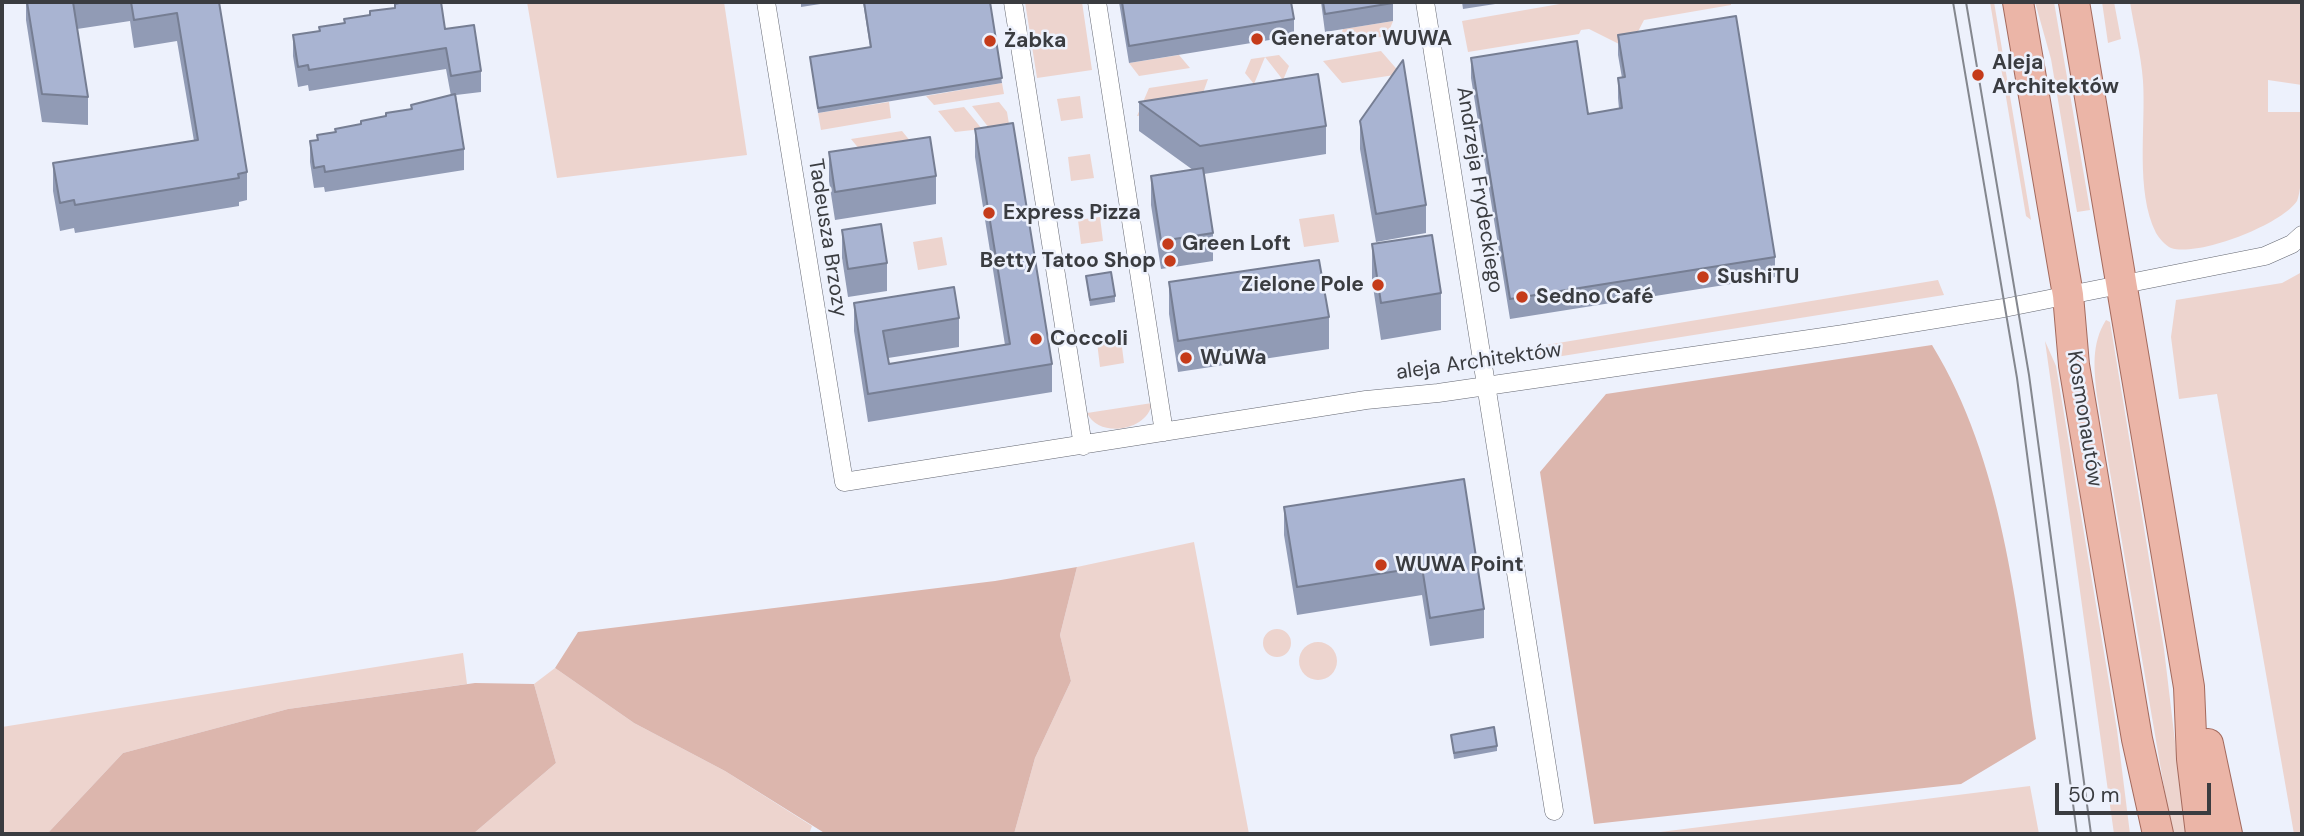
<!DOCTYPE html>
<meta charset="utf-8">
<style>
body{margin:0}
#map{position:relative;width:2304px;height:836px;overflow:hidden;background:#edf1fc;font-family:"DM Sans",sans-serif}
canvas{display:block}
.frame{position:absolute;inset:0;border:4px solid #3a3c40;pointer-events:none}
.scale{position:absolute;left:2055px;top:783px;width:156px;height:32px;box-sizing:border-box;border:4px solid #3a3c40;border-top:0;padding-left:9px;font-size:21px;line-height:24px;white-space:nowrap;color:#3a3c40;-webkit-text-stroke:5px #edf1fc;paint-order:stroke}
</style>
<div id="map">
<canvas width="2304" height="836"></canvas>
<div class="frame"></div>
<div class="scale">50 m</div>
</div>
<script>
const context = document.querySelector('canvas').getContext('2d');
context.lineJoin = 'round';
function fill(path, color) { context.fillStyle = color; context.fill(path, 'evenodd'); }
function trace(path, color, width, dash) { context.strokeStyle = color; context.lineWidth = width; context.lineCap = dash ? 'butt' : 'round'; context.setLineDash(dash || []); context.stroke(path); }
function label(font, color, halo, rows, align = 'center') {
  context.font = font + ' "DM Sans",sans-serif'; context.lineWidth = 5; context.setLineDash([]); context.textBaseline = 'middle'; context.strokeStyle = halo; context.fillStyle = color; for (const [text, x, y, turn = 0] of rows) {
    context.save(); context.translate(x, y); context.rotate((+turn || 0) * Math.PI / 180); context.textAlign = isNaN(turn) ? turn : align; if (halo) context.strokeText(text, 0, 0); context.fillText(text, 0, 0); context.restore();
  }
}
const green = new Path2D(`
 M527,2H724L747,155L557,178Z
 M1025,2H1082L1092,70L1037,78Z
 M1571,2H1731V5L1644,20L1629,49L1589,29L1581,30L1579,34L1468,52L1462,21Z
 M1990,2H1994L2031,220L2026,216Z
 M2035,2H2054L2090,210L2077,212L2051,59Z
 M2102,2H2114L2121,39L2108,43Z
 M2130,2H2301L2302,85L2268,80V112H2302C2302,133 2304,184 2297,201C2281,225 2198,257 2171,248C2166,246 2159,238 2156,233C2135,191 2146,126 2143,81C2141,54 2134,28 2130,2Z
 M1393,21L1387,36L1337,44L1343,29Z
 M1381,51L1401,74L1342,83L1323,61Z
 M1179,55L1190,68L1139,76L1129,63Z
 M1279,55L1289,66L1283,80L1265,57L1254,84L1245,73L1251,59Z
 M1208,79L1198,107L1137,116L1149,88Z
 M1002,83L1004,94L934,105L926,96Z
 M1080,96L1083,118L1061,121L1057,99Z
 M889,102L891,118L821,130L818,113Z
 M999,102L1007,112L1009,124L989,128L972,106Z
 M964,107L982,129L955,132L938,111Z
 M902,131L920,153L869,161L851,139Z
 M1090,154L1094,178L1071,181L1068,157Z
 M1334,214L1339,242L1304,247L1299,219Z
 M1100,217L1103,241L1081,244L1078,220Z
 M942,237L947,265L918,270L913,242Z
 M2302,272V834H2294L2217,394L2179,399L2171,337L2176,300L2282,283Z
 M1938,280L1944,295L1531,361L1528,348Z
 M2106,320L2110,322L2164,649L2186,834H2172L2097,396C2094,369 2091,344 2106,320Z
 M1121,339L1124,363L1100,367L1097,342Z
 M2045,341L2056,366L2117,730L2130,834H2114Z
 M1152,403C1148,431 1099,439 1087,413Z
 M1194,542L1249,834H1014L1035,758L1071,681L1060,635L1077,567Z
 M1263 643a14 14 0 1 1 28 0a14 14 0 1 1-28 0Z
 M1299 661a19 19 0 1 1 38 0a19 19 0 1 1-38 0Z
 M463,653L467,684L288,709L123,753L47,834H2V727Z
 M555,668L634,723L725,771L812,826L809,834H473L556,763L534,684Z
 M2030,786L2039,834H1644Z`);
const forest = new Path2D(`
 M1932,345C2003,461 2016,606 2036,739L1961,784L1594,824L1540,472L1606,394Z
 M1077,567L1060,635L1071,681L1035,758L1014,834H826L725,771L634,723L555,668L578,632L995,581Z
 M475,683L534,684L556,763L473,834H47L123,753L288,709Z`);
const minor = new Path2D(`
 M766,2L844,482L1366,400L1438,393L1844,334L2004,308L2265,256L2292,244L2302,235
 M1013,2L1083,446
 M1097,2L1164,432
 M1425,2L1554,811`);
const primary = new Path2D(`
 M2018,2L2068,295L2074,365L2137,739L2158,834
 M2074,2L2189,687L2192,759L2201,834
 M2208,744L2227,834`);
const tram = new Path2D(`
 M1953,2L2017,378L2077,834
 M1966,2L2029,375L2091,834`);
const wall = new Path2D(`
 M26,2H219L247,172V200L239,202V206L75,233L74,228L60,231L53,191V163L194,141L177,41L134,48L130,21L77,29L88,97V125L42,122L26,20Z
 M801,2H833L801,7Z
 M863,2H990L1002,83L818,113L810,57L870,47Z
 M1119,2H1291L1294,19V36L1129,63Z
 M1321,2H1393V21L1325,32Z
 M1462,2H1508L1463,9Z
 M395,8L445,29L481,71V92L456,95L464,149V170L325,192L324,187L314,188L310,162V141L317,140V135L335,132V129L361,124L451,96L446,69L309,91L308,85L298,87L293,56V35L319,31V27L344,23Z
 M1618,35L1775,257V277L1510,319L1471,78V58L1588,114L1619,109L1618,98V78H1622L1618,55Z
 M1139,102L1326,126V154L1204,174L1213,233V261L1161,269L1151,205V176L1193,170L1139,131Z
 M1360,121L1426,205V233L1376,242L1360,149Z
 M975,129L1052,364V392L868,422L854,331V303L959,318V347L888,358L889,364L1005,345L975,157Z
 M829,152L936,176V204L835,220L829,181Z
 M842,230L887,263V291L848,297L842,258Z
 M1372,244L1441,293V330L1381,340L1372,280Z
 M1086,276L1115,296V302L1090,306Z
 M1169,282L1329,317V349L1178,372L1169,314Z
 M1464,479L1484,609V638L1430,646L1422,595L1297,615L1284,535V507Z
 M1451,735L1497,746V751L1454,759Z`);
const building = new Path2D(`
 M27,2H76H73L88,97L42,94Z
 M131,2H219L247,172L238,174L239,178L75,205L74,200L60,203L53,163L198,140L177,13L134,20Z
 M403,2H441L445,29L474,25L481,71L451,76L446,48L309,70L308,65L298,67L293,35L320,31L319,27L345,23L344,19L370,15V11L395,8V4Z
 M864,2H990L1002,78L818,108L810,57L871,47Z
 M1122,2H1291L1294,19L1129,46Z
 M1323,2H1393V3L1325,14Z
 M1736,16L1775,257L1510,299L1471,58L1577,41L1588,114L1622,108L1618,78L1625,77L1618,35Z
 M1403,60L1426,205L1376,214L1360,121Z
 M1318,74L1326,126L1200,146L1139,102Z
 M455,94L464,149L325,172L324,166L314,168L310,141L318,140L317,135L336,132L335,129L361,124V121L386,116V113L412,109L411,105Z
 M1013,123L1052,364L868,394L854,303L954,287L959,318L883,331L889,364L1010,344L975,129Z
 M930,137L936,176L835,192L829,152Z
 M1203,168L1213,233L1161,241L1151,176Z
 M881,224L887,263L848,269L842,230Z
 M1432,235L1441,293L1381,303L1372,244Z
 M1319,260L1329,317L1178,341L1169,282Z
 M1111,272L1115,296L1090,300L1086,276Z
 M1464,479L1484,609L1430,618L1422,567L1297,587L1284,507Z
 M1494,727L1497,746L1454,753L1451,735Z`);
const markers = [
 [1257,39,7,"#c53b1a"],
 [990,41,7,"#c53b1a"],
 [1978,75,7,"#c53b1a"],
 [989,213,7,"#c53b1a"],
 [1168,244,7,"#c53b1a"],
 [1170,261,7,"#c53b1a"],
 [1703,277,7,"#c53b1a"],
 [1378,285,7,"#c53b1a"],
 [1522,297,7,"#c53b1a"],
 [1036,339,7,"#c53b1a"],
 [1186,358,7,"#c53b1a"],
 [1381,565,7,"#c53b1a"]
];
const poiNames = [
 ["Generator WUWA",1271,39],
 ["Żabka",1004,41],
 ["Aleja",1992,63],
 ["Architektów",1992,87],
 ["Express Pizza",1003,213],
 ["Green Loft",1182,244],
 ["Betty Tatoo Shop",1156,261,"right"],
 ["SushiTU",1717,277],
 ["Zielone Pole",1364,285,"right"],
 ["Sedno Café",1536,297],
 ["Coccoli",1050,339],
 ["WuWa",1200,358],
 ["WUWA Point",1395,565]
];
const streetNames = [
 ["Andrzeja Frydeckiego",1479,190,81],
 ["Tadeusza Brzozy",827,238,81],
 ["aleja Architektów",1479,362,-8],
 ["Kosmonautów",2084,419,81]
];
fill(green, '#edd4ce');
fill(forest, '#dcb6ad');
trace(minor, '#646771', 19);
trace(primary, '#a46a5d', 32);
trace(minor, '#fff', 18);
trace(primary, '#ebb5a7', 30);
trace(tram, '#84878e', 2);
fill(wall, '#919bb5');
fill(building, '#a9b4d2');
trace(building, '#767e93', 2);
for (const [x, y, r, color] of markers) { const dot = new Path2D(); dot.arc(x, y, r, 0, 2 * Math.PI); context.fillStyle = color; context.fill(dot); trace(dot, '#edf1fc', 2.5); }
label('bold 21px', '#3a3c40', '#edf1fc', poiNames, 'left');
label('21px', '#3a3c40', '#edf1fc', streetNames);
</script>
